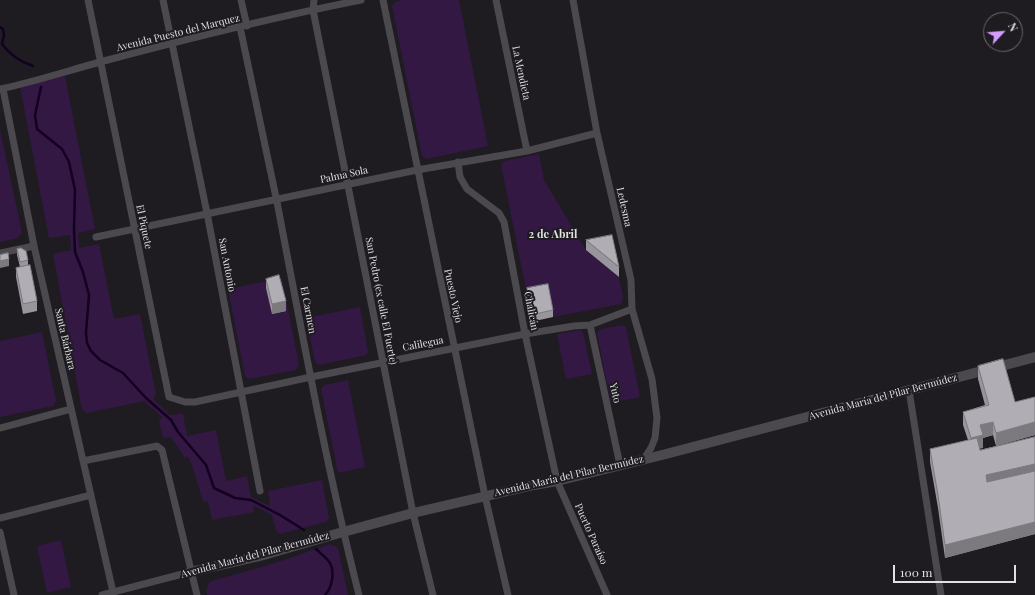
<!DOCTYPE html>
<meta charset="utf-8">
<style>
body{margin:0}
#map{position:relative;width:1035px;height:595px;overflow:hidden;background:#1e1b21;font-family:"Playfair Display",serif}
canvas{display:block}
.north{position:absolute;left:983px;top:12px;width:40px;height:40px;box-sizing:border-box;background:#1e1b21;border:1px solid #6c6a6f;border-radius:50%;rotate:64deg;font-size:11px;font-weight:700;line-height:16px;text-align:center;color:#e2e0e3}
.north::after{content:'';display:block;margin:auto;width:14px;height:18px;background:#d49cfc;clip-path:polygon(50% 0,100% 100%,50% 72%,0 100%)}
.scale{position:absolute;left:893px;top:565px;width:123px;height:18px;box-sizing:border-box;border:2px solid #e2e0e3;border-top:0;padding-left:5px;font-size:12px;line-height:14px;white-space:nowrap;color:#e2e0e3;-webkit-text-stroke:3px #1e1b21;paint-order:stroke}
</style>
<div id="map">
<canvas width="1035" height="595"></canvas>
<div class="north">N</div>
<div class="scale">100 m</div>
</div>
<script>
const context = document.querySelector('canvas').getContext('2d');
context.lineJoin = 'round';
function fill(path, color) { context.fillStyle = color; context.fill(path, 'evenodd'); }
function trace(path, color, width, dash) { context.strokeStyle = color; context.lineWidth = width; context.lineCap = dash ? 'butt' : 'round'; context.setLineDash(dash || []); context.stroke(path); }
function label(font, color, halo, rows, align = 'center') {
  context.font = font + ' "Playfair Display",serif'; context.lineWidth = 4; context.setLineDash([]); context.textBaseline = 'middle'; context.strokeStyle = halo; context.fillStyle = color; for (const [text, x, y, turn = 0] of rows) {
    context.save(); context.translate(x, y); context.rotate((+turn || 0) * Math.PI / 180); context.textAlign = isNaN(turn) ? turn : align; if (halo) context.strokeText(text, 0, 0); context.fillText(text, 0, 0); context.restore();
  }
}
const green = new Path2D(`
 M402,0H459L488,146L426,159L422,156L392,6L395,2Z
 M65,76L95,229L78,233L79,248L99,244L114,319L140,314L156,395L153,399L170,415L183,413L187,436L216,430L226,481L247,476L251,497L270,506L268,491L322,480L329,518L326,522L280,534L276,531L272,515L253,505L254,512L212,520L208,501L203,502L192,465L188,457H184L171,437L163,438L159,421L162,417L144,401L87,413L82,410L53,254L71,250L70,235L49,238L20,87Z
 M0,129L22,233L18,238L0,242Z
 M539,154L544,180L586,250L619,277L623,298L621,304L553,317L548,291L527,295L501,165L504,161Z
 M282,278L299,365L296,370L249,379L245,376L228,289Z
 M360,307L368,352L366,355L319,365L315,362L306,318Z
 M622,325L626,327L640,397L611,403L597,333L600,329Z
 M580,330L583,332L592,374L566,379L557,334Z
 M42,332L56,401L53,406L0,417V341Z
 M348,380L365,467L338,473L321,389L324,385Z
 M61,540L71,587L47,593L37,546Z
 M330,544L338,548L348,595H207L206,592L209,582L278,562Z`);
const stream = new Path2D(`
 M0,27L3,29L4,35L2,44C10,55 21,62 33,66
 M41,87L35,115L37,129L62,149L69,162L75,190L74,229L75,252L83,272L89,295L86,333L87,343L91,351L100,360L123,373L146,398L171,420L178,432L206,465L214,488L235,498L251,500L280,515L304,530
 M316,549C320,553 327,558 330,563C335,572 332,588 325,595`);
const street = new Path2D(`
 M88,0L169,397L185,402H195L311,377L525,334L574,326L590,325L632,309
 M163,0L207,213L260,491
 M241,0L247,26
 M314,0L313,10L413,513L433,595
 M383,0L485,496L508,595
 M496,0L527,151
 M573,0L597,133L631,280L632,309L652,379L657,418L655,438L651,448L644,459
 M240,27C252,86 265,144 277,202C302,333 326,465 359,595
 M0,89C34,82 67,71 100,62C186,39 274,17 361,0
 M3,89L34,246L113,592
 M458,162L460,177L467,189L499,213L504,222L525,334L557,481L607,595
 M96,237L417,170L527,151L597,133
 M0,253L34,246
 M590,325L620,465
 M909,390L941,595
 M0,428L71,409
 M83,461L157,446L162,450L197,595
 M0,518L91,495
 M0,532L14,595
 M102,595L190,572`);
const secondary = new Path2D(`
 M190,572L260,556L343,532L413,513L534,485L557,481L666,454L1035,357`);
const wall = new Path2D(`
 M586,240L619,267V277L586,250Z
 M17,249L28,260V265L37,301V311L23,314L16,277V268L20,267L17,255Z
 M266,279L286,311L272,314L266,288Z
 M527,288L553,310V317L535,321L531,318L527,295Z
 M978,366L1015,402L1035,397V435L996,446L993,435L983,438V448H979L980,450L1035,437V534L945,558L938,508L930,462V449L968,440L963,425V412L985,405L978,379Z`);
const shadedWall = new Path2D(`
 M9,259V266L0,268V261Z
 M286,301V311L272,314V304Z
 M993,422V435L983,438V448L971,451V438L980,425Z
 M1035,422V435L996,446V433Z
 M1035,464V477L986,488V475Z
 M1035,522V534L945,558V545Z`);
const building = new Path2D(`
 M612,235L619,267L586,240Z
 M21,248L26,251L28,260L20,262L17,249Z
 M8,253L9,259L0,261V255Z
 M30,265L37,301L23,304L16,268Z
 M279,275L286,301L272,304L266,279Z
 M548,284L553,310L535,314L531,311L527,288Z
 M1003,359L1015,402L1035,397V422L996,433L993,422L980,425L983,435L971,438L963,412L989,405L978,366Z
 M1035,437V464L986,475L987,482L1035,471V522L945,545L938,495L930,449L977,438L980,450Z`);
const streetNames = [
 ["Avenida Puesto del Marquez",178,33,-14],
 ["La Mendieta",521,73,78],
 ["Palma Sola",344,175,-12],
 ["Ledesma",624,207,77],
 ["El Piquete",144,227,78],
 ["San Antonio",227,265,79],
 ["Puesto Viejo",453,296,78],
 ["San Pedro (ex calle El Fuerte)",381,301,79],
 ["El Carmen",308,310,79],
 ["Chalicán",531,311,79],
 ["Santa Bárbara",65,339,77],
 ["Calilegua",423,344,-11],
 ["Yuto",615,393,78],
 ["Avenida María del Pilar Bermúdez",883,397,-15],
 ["Avenida María del Pilar Bermúdez",569,476,-13],
 ["Puerto Paraíso",591,534,66],
 ["Avenida María del Pilar Bermúdez",255,555,-15]
];
const neighbourhoodNames = [
 ["2 de Abril",553,235]
];
fill(green, '#331844');
trace(stream, '#140021', 2.5);
trace(street, '#4b484e', 7);
trace(secondary, '#4b484e', 10);
fill(wall, '#98959c');
fill(shadedWall, '#7c797f');
fill(building, '#b1adb5');
trace(building, '#7c797f', 1);
label('10px', '#e2e0e3', '#1e1b21', streetNames);
label('bold 11px', '#e2e0e3', '#1e1b21', neighbourhoodNames);
</script>
